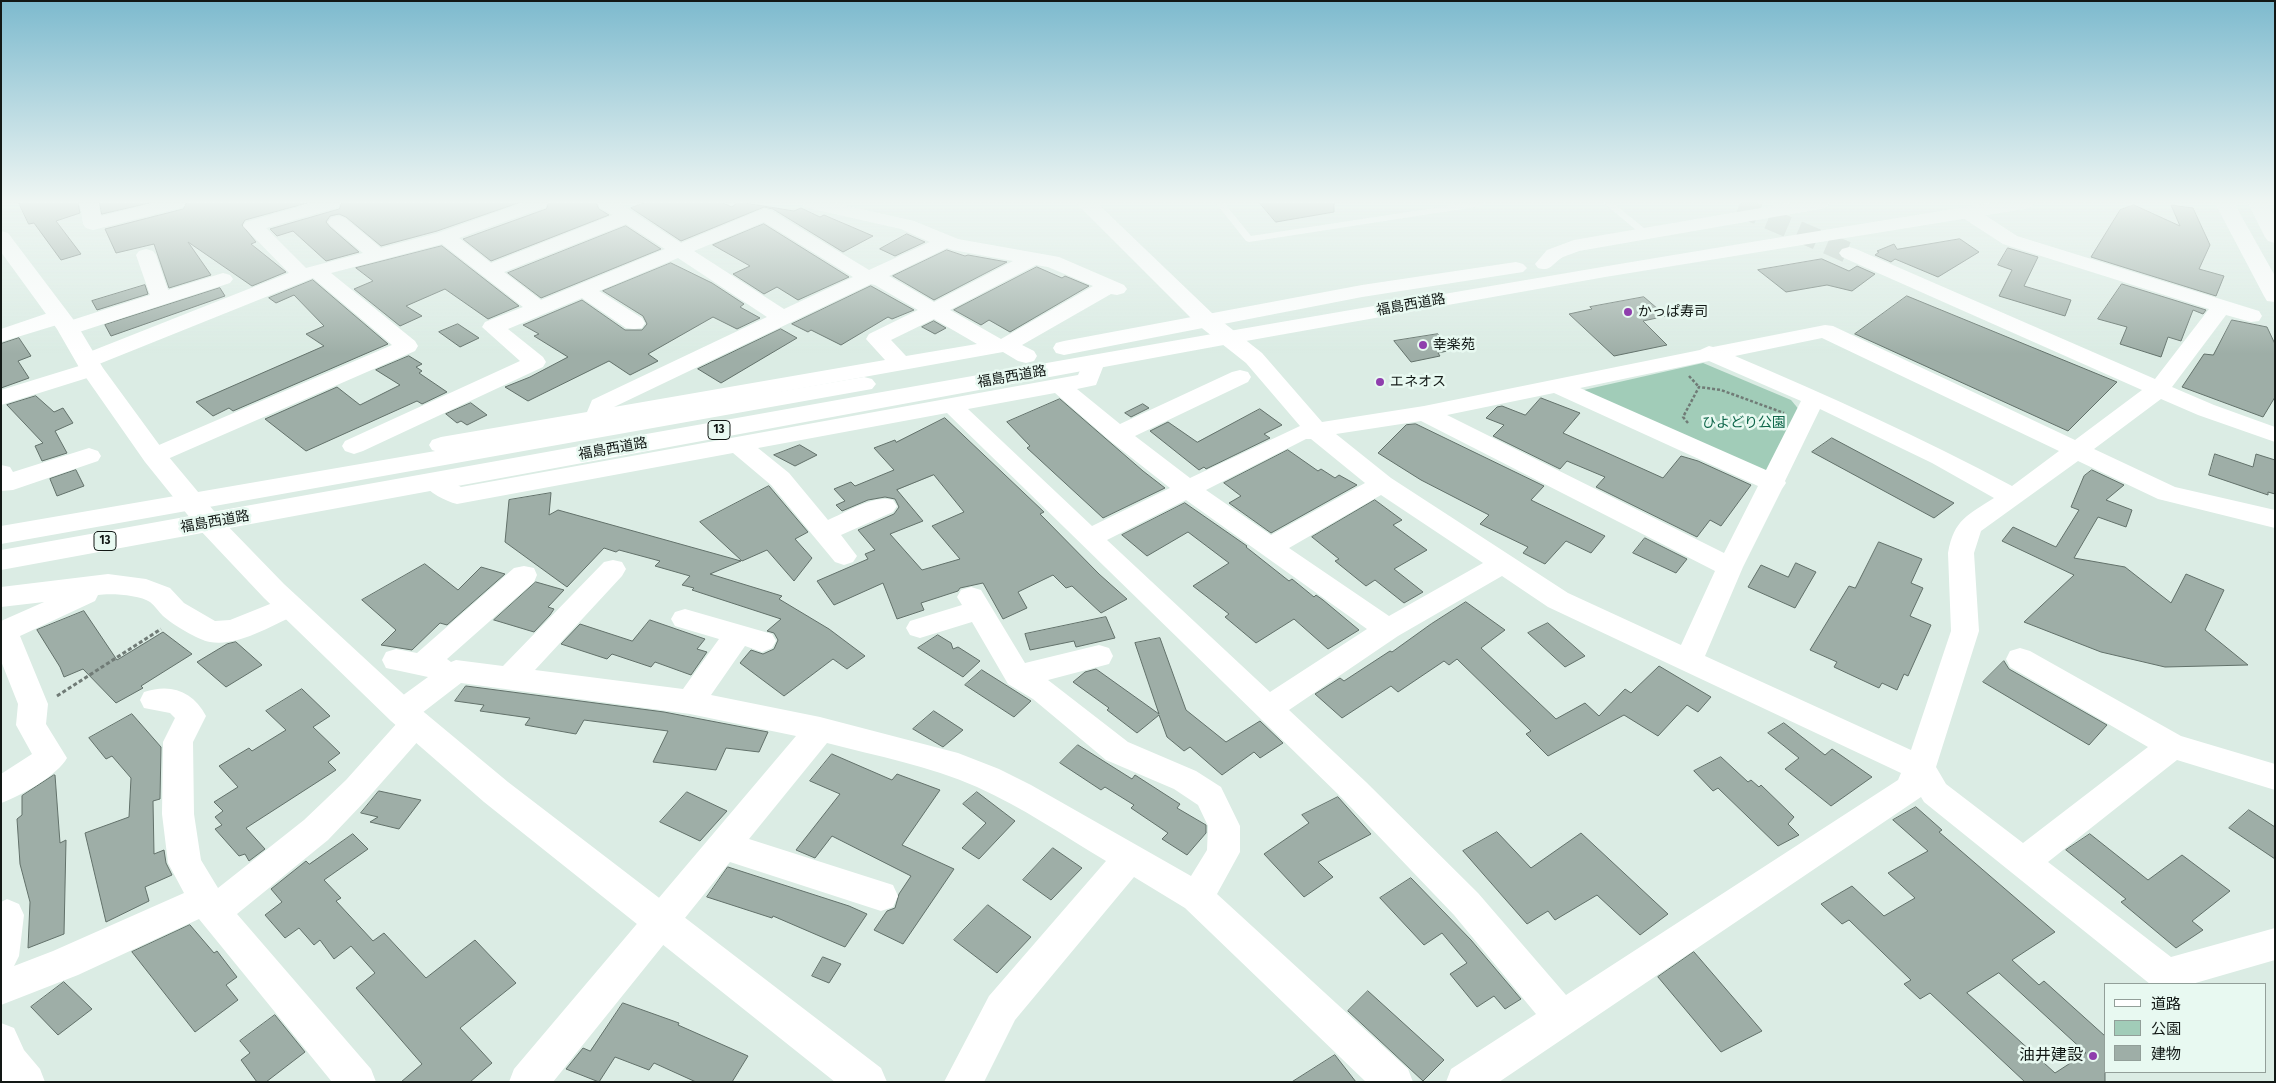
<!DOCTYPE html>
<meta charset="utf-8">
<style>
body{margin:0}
#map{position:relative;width:2276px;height:1083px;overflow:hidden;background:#dbece4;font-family:"Fira Sans Condensed","Noto Sans JP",sans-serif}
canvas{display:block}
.frame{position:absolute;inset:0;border:2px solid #121815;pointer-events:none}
.legend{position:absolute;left:2104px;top:983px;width:162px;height:90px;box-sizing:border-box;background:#e8f9f1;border:1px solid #929f99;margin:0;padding:6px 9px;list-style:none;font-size:15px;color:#121815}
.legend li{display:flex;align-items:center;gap:10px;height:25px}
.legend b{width:25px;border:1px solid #929f99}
</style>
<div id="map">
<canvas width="2276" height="1083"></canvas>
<div class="frame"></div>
<ul class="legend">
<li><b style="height:6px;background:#fff"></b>道路</li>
<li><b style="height:14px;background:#a1ccb8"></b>公園</li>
<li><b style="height:14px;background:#9eaea7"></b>建物</li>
</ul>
</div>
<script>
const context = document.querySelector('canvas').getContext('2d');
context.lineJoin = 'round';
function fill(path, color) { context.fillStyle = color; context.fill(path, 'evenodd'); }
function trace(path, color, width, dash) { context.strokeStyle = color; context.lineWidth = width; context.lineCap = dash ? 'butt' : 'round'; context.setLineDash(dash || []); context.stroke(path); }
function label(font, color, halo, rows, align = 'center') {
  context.font = font + ' "Fira Sans Condensed","Noto Sans JP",sans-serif'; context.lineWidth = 5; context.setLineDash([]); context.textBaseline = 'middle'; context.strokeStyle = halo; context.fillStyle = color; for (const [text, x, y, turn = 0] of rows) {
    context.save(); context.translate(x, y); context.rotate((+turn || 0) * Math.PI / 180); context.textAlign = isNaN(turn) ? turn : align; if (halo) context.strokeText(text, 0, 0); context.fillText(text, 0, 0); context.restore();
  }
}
const green = new Path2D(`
 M1703,363L1791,400L1801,412L1768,478L1575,392Z`);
const building = new Path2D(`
 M19,203H78L80,213L56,221L81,254L61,260L34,223L29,224Z
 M100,203H149L102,214Z
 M187,203H307L245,220L242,225L256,242L251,244L286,272L252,286L188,242L211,275L169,288L154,244L116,253L105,229L183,209Z
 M342,203H518L437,231L381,246L346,217L339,214L330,216L326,222L330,227L359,252L326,261L293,231L277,236L270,229L339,209Z
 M549,203H596L599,209L609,215L491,261L463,239L546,209Z
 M644,203H723L732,207L737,203H745L794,211L801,208L820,217L824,215L873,236L843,252L773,209L764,207L681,241L631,208Z
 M1260,203H1334V212L1276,222Z
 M2134,205L2180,226L2171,205L2193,208L2210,245L2199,269L2224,276L2216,296L2091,257L2120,210Z
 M764,224L849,277L798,300L777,287L764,294L733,274L750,266L713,245Z
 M626,226L661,249L541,298L508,273Z
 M907,234L925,242L895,256L880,249Z
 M1960,239L1979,252L1938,277L1895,259L1891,262L1875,255L1879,252L1877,251L1894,244L1897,249Z
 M442,246L519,306L488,319L445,289L406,306L422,316L400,326L354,289L373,281L356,268Z
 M2008,248L2038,257L2024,286L2071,300L2065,316L1999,296L2012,270L1998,265Z
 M947,250L965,256L968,255L1007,262L934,300L893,276Z
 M1822,259L1849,271L1857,266L1875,274L1852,291L1827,285L1786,292L1758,270Z
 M671,263L712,283L744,304L740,307L760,318L737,329L713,317L648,354L658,361L630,375L609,361L528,401L505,387L530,377L568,357L534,336L539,334L523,325L582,300L625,330H642L647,324L643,316L603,291Z
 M1037,267L1062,278L1065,276L1089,286L1010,332L989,320L981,325L954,310Z
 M313,280L388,344L233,411L229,408L213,416L196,402L324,346L306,334L324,326L294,295L276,303L269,298Z
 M2122,284L2206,310L2203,314L2193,310L2181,341L2168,337L2161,357L2120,344L2127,327L2098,319Z
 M145,285L148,294L97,310L92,301Z
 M871,286L914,310L892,319L888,317L841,345L811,330L808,332L792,324Z
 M220,288L225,296L111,336L105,325Z
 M1907,296L1990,330L2117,382L2068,431L1855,334Z
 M1644,297L1666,316L1643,321L1667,345L1614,356L1569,314L1592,309L1590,307Z
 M2232,320L2267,327L2275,344V397L2263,417L2182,387L2204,354L2213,355Z
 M934,321L946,328L935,334L922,327Z
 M458,324L479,338L460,347L439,332Z
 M781,329L797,338L721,383L698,369Z
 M1438,334L1452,350L1438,353L1440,356L1411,362L1394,341Z
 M19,338L31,356L18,361L29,378L1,388V344Z
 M409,356L422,364L416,367L422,371L419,373L447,392L422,404L417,401L306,451L265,419L337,387L360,405L400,385L376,370Z
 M36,396L54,412L63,408L73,423L55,431L67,453L42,461L35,446L43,443L7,405Z
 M1541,398L1580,413L1563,433L1663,478L1681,456L1698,461L1751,485L1721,526L1710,520L1697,537L1596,487L1605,477L1567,461L1560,469L1493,436L1504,425L1486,418L1497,407L1502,406L1525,415Z
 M1060,399L1143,471L1165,488L1103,518L1027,448L1030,446L1007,422Z
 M471,403L487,415L467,425L461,421L457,423L446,414Z
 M1143,404L1149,408L1131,417L1125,413Z
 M1260,409L1282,425L1264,434L1270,438L1206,469L1204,467L1199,470L1150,431L1168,422L1197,442Z
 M945,418L1044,512L1040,514L1099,574L1127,599L1101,613L1072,586L1066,588L1053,575L1018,592L1027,608L1003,619L983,583L960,588L958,591L921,603L924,610L897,619L883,583L834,605L817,581L868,559L865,554L875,550L858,530L894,514L899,507L895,499L885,497L868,500L842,511L836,505L845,501L834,489L851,482L855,486L894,470L874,448L895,440L896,442ZM934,475L964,512L932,526L960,559L922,570L890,534L923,521L897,490Z
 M1416,424L1544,486L1531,500L1605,536L1591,553L1566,541L1545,564L1523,553L1528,547L1480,524L1489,515L1421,480L1378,453L1406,425Z
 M1832,438L1954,503L1934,518L1812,452Z
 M800,445L817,455L795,466L774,455Z
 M1288,450L1318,471L1321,469L1335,478L1339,475L1357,485L1271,533L1229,503L1241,496L1224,483Z
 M2215,454L2253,467L2256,454L2275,460V494L2268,492V495L2209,475Z
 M76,470L84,486L57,496L50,479Z
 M2092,470L2124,485L2106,500L2132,510L2126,527L2098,517L2074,558L2125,567L2171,603L2186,574L2224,590L2205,630L2248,665L2165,667L2101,652L2024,622L2074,575L2002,541L2013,527L2056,547L2079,510L2071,507L2084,476Z
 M769,486L808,532L795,539L812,558L794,581L767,550L742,561L700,522Z
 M551,493L549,515L558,510L741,561L710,574L782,596L779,599L829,629L865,656L847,669L833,659L784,696L740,663L751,650L763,654L774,649L778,640L774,633L767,631L781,619L692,590L694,588L682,585L690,576L655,566L660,561L619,550L616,552L604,548L567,587L505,542L509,500Z
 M1375,500L1402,520L1393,525L1427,550L1394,569L1423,592L1404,603L1375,580L1366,586L1335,561L1339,559L1312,537Z
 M1185,503L1247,546L1246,547L1289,581L1292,579L1314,597L1316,595L1323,600L1359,630L1328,649L1294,619L1256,643L1225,617L1229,614L1193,586L1229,563L1188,532L1147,556L1122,535Z
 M1645,538L1687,559L1676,573L1633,553Z
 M1879,542L1922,559L1911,583L1923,588L1910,616L1931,625L1908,676L1904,674L1897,690L1882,683L1879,688L1834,667L1837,662L1810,650L1849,586L1855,588Z
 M1796,563L1816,572L1795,608L1748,587L1761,565L1788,577Z
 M425,564L458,590L481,567L505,574L447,625L440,623L412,650L381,645L396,630L362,600Z
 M536,582L564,590L548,607L554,609L550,615L534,632L494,620Z
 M1466,602L1505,630L1481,648L1556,719L1585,703L1599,716L1625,689L1631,693L1659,666L1711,697L1698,712L1687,705L1658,736L1624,715L1548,756L1526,734L1531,731L1457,659L1449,665L1444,661L1398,692L1391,686L1342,718L1315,694L1340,678L1344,681L1390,651L1392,652L1431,624Z
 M84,611L117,660L163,632L192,654L141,686L143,688L116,703L83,669L64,677L60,667L37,630Z
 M1106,617L1115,638L1076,647L1074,641L1030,650L1025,634Z
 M650,620L705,639L697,649L707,652L691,675L655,662L651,667L612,654L607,659L561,644L580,624L632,641Z
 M1548,623L1585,656L1565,667L1528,633Z
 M938,635L951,643L953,649L958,647L980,661L963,677L918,648Z
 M1160,638L1186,710L1226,742L1260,721L1283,743L1260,758L1254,752L1222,775L1190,747L1184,751L1167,737L1159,715L1137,733L1107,710L1109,708L1073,682L1085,672L1096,669L1159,714L1135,643Z
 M236,642L262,665L226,687L197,662L227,644Z
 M2004,661L2009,669L2107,725L2089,745L1983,682Z
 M982,670L1031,701L1014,717L965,685Z
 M466,686L664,712L768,732L759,752L726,748L716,770L653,762L668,731L584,720L576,734L525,725L530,718L480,711L484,705L455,701Z
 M302,689L330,716L313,727L340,753L328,762L336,770L246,828L265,849L249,861L245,854L239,856L215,829L222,825L215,817L223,811L214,802L238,787L219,766L249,748L252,751L286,730L266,711Z
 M934,711L963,730L943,747L913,729Z
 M132,714L161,747L160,799L153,801L154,854L164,850L166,863L172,875L145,887L149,901L106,922L85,833L129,817L131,778L112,756L106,759L89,738Z
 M1784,723L1825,755L1832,749L1872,777L1831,806L1785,769L1799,758L1768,733Z
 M1078,745L1132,779L1135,775L1180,804L1177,808L1206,825V833L1187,855L1162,839L1168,833L1131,808L1134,805L1105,787L1101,790L1060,763Z
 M832,754L892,780L897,774L940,790L902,845L954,869L903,944L874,930L887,911L895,908L899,894L911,876L832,836L815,858L796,850L840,794L810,781Z
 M1721,757L1748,782L1751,780L1759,787L1761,785L1794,817L1788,824L1799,835L1778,846L1718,788L1713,791L1694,771Z
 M54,775H55L60,843L66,840L64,934L28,948L30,902L20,864L17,819L22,815V796Z
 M379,791L421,800L399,829L370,822L378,817L361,813Z
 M687,792L727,811L700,841L660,822Z
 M977,792L1015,821L979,859L962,848L986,823L963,804Z
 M1338,797L1371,834L1318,862L1333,877L1304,897L1264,854L1309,823L1302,815Z
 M1916,807L1942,830L1939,832L2055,932L2012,960L2039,985L2044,981L2105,1036V1082H2025L1930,993L1920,999L1904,984L1911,980L1882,952L1849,920L1842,924L1821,904L1852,886L1884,916L1915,898L1888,873L1928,851L1893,820ZM1999,973L2086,1053L2055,1073L1967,993Z
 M2249,810L2275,827V859L2229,828Z
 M1497,832L1531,868L1581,833L1668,914L1640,935L1597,895L1555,920L1548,911L1527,924L1463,851Z
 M353,834L368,849L324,880L341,898L336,901L373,941L384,933L426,978L475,940L516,983L460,1028L492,1063L470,1082H401L422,1064L356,988L375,973L351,946L334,959L320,940L314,945L299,928L285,938L265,915L282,902L271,889L306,861L309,864Z
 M2090,834L2148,880L2182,855L2230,891L2192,921L2203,930L2176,948L2121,902L2126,899L2066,850Z
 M1053,848L1082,868L1051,900L1023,880Z
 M728,867L849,906L867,914L845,947L773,916L772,918L707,897Z
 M1411,878L1471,940L1521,999L1505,1009L1494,996L1477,1007L1450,974L1467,963L1442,933L1424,945L1380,898Z
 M988,905L1031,937L997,973L954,940Z
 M190,925L214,953L217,951L237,977L226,985L238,1000L195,1032L132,952Z
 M1694,952L1762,1031L1721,1052L1658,977Z
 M823,957L841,964L829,983L812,976Z
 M64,982L92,1009L58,1035L31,1007Z
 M1368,991L1444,1060L1423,1081L1348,1011Z
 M623,1003L679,1023L678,1025L748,1056L732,1082H696L654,1063L649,1070L615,1057L599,1082L566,1069L583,1048L590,1051Z
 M275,1015L305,1052L266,1082H257L241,1060L250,1053L240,1041Z
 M1335,1055L1356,1082H1292Z`);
const streetTunnel = new Path2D(`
 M1739,206L1849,253`);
const pathFar1 = new Path2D(`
 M1689,376L1699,387
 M1688,423L1683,417L1699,387L1721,390L1784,413`);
const path = new Path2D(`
 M57,696L161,629`);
const lane = new Path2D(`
 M1216,203H1224L1251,236L1467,203H1485L1481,206L1249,242L1246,241Z
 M1604,203H1613L1650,233L1645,236L1642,235Z`);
const street = new Path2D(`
 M80,203H98L101,216L155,203H185L183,207L93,230L86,228L83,224Z
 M312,203H340L338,207L266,228L306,268L363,253L331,226L328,222L331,218L338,216L345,218L381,248L438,233L522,203H547L545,207L459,238L491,263L613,215L600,207L598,203H619L681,243L758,211L765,209L772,211L869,270L930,242L901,229L804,207L802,203H834L914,221L958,239L1059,257L1124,285L1127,289L1124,293L1117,295L1111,294L1022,345L1034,351L1037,356L1034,361L1026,363L1018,361L1003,352L441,453L432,450L429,445L432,440L441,437L587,412L592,400L767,317L678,258L599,291L642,318L645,323L642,328L634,329L626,328L582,298L508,329L543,357L546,362L543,367L363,451L354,454L345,451L342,446L345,441L520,361L482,327L485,322L523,307L442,244L331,273L415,341L418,346L415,351L163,461L154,464L145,461L142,456L145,451L392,345L313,278L99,364L103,369L100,374L1,405V390L79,366L76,361L79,356L289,273L243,226L246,222ZM764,222L853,277L784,309L694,251ZM626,224L665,249L541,300L504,272ZM947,248L953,250L1013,261L934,302L889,276ZM1036,265L1048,267L1093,286L1001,339L950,310ZM871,284L875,285L918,310L869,334L866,339L885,360L614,407ZM934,319L977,344L906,356L891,340Z
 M1790,203H1829L1827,207L1820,209L1579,251C1574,253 1568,255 1563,257C1552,263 1552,272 1538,268L1535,264L1547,250L1574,240Z
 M1967,206L1974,208L2017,236L2259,311L2262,316L2259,321L2251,322L2226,315L2172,387L2214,405L2275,427V442L2198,415L2161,399L2094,449L2175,487L2275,510V528L2158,499L2078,461L1981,531L1974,553L1979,631L1936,767L1946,784L2023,843L2148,747L2010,667L2006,659L2010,651L2020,648L2030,651L2181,736L2275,764V790L2177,760L2048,862L2171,957L2275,928V960L2192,984H2150L1924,802L1921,797L1499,1082H1446L1451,1069L1536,1014L1454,915L1344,800L947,413L758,448L789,473L828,520C847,512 873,495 893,500L897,506L893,512L841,535L857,556L853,562L844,565L835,562L771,485L733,453L457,504C445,501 429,493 422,482L425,476C440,472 449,480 461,487L1078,375L1086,357L1094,355L1102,357L1105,362L1096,385L1077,389L1120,424L1232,372L1240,370L1248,372L1251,377L1248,382L1135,436L1190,478L1300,426L1246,363L1198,325L1195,320L1198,315L1206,314L1214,315L1262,353L1322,422L1424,406L1700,350L1709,346L1713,347L1825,325L1833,326L2075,440L2142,390L1842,257L1839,253L1842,249L1849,247L1856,249L2155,379L2209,309L2003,244L1960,216L1958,212L1960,208ZM1822,338L2059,451L2012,486C1921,437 1829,396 1735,356ZM1709,361L1801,401L1766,470L1580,388ZM1055,393L1109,440L1170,488L1092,526L968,409ZM1554,393L1758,486L1724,553L1447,415ZM1820,409L1932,463L1994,498C1968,515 1954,519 1948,553L1951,631L1911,750L1705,656L1743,567L1782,489L1786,483L1785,481ZM1421,421L1715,571L1681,645L1568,593L1391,478L1336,434ZM1306,439H1311L1365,483L1271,535L1206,490ZM1381,495L1483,563L1389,616L1289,548ZM1186,500L1367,629L1270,692L1107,540ZM1502,576L1548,607L1901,773L1898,780L1566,995L1478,893L1366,782L1289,710L1398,636Z
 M146,249L153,251L156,255L168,290L223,273L230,275L233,279L230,283L76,333L68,334L60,333L57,328L60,324L1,342V329L51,312L59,311L67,312L70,317L66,322L150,295L136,255L139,251Z
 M89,448L98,451L101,456L98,461L13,490L1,491V465L10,467L13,472Z
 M613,560L622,562L626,569L622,576L535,670L683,689L719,639L675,626L671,619L675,612L685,609L772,634L776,641L772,648L762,652L745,646L711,695L820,717L958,753L999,769L1031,785L1191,876L1207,850L1208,826L1198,805L1174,789L1106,760L1033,699L1008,684L972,622L920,638L910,635L906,628L910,621L962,605L957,597L961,590L971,587L981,590L1025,663L1099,645L1109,648L1113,656L1109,664L1048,680L1128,742L1196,771L1221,787L1240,826V852L1217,894L1408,1069L1413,1082H1366L1185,908L1134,877L1015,1020L984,1082H944L989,996L1106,861C1064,836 1022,807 977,787C929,766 877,756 827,743L749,839L893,885L898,896L893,907L881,911L730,862L553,1082H509L514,1069L796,736L690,714L461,683L422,713L427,715L431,723L427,731L368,798L328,840L237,914L371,1069L376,1082H332L199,919L78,975L1,1005V902L7,899L19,904L24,915L19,956L14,966L53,951L184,893L168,863L162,814L163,742L175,718L170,713L144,708L140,700L144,692C171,683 193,691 206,716L193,742L194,814L201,860L218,888L304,820L346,780L398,722L391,720L387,712L391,704L428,677L386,668L382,660L386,652L396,649L417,653L514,568L524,566L534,568L537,575L534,582L447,659L451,662L456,660L503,666L604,562Z
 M108,574L146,579L170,588L184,603L215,621L230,620L290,596L300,599L304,606L300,613C274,624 239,647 210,642C198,640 172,624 163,616C159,612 155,606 150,602C140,595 111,593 98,595L95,601L20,636L48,704L46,724L67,758C58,775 19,797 1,803V774L32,754L16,725L18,704L1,661V621L44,602L1,607V587Z
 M1,1023L14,1028L24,1050L40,1069L45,1082L1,1081Z`);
const secondary = new Path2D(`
 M1076,203H1097L1214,315L1217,320L1214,325L1206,327L1198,325Z
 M1,231L8,233L76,323L103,368L163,450L219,517L284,584L413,703L508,782L881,1068L887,1082H835L484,802L391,721L264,598L199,529L145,462L80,369L57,329L1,252Z`);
const highway = new Path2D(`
 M1990,203H2034L2031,207L2024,209L1605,277L1229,344L1,570V550C664,431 1326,310 1990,203Z
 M2215,203H2234L2275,276V302L2267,301L2264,296Z
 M2248,203H2267L2275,218V243L2268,241L2265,237Z
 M1516,262L1523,264L1527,268L1523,272L1362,297L1064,355L1056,353L1053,348L1056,343L1064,341L1362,285Z
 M864,377L872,379L876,384L872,389L1,544V526Z`);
const markers = [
 [1628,312,5,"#8f3ead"],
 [1423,345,5,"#8f3ead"],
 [1380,382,5,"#8f3ead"],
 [2093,1056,5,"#8f3ead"]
];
const shields = [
 [719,430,22],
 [105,541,22]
];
const shieldNames = [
 ["13",719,430],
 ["13",105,541]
];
const streetNames = [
 ["福島西道路",1411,305,-10],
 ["福島西道路",1012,377,-10],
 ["福島西道路",613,449,-10],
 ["福島西道路",215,522,-10]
];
const poiNames = [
 ["かっぱ寿司",1638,312],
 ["幸楽苑",1433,345],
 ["エネオス",1390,382]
];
const parkNames = [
 ["ひよどり公園",1744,423]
];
const nearPoinames = [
 ["油井建設",2083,1056]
];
fill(green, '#a1ccb8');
fill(building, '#9eaea7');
trace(building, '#62716a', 1);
trace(streetTunnel, '#bdccc5', 21, [21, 11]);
trace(pathFar1, '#707b76', 2.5, [3, 2]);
trace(path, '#707b76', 3, [4, 2.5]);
fill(lane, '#fff');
fill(street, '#fff');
fill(secondary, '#fff');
fill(highway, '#fff');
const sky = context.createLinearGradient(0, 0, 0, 354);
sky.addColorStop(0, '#7dbace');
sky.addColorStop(0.57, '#eff6f3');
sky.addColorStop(1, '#eff6f300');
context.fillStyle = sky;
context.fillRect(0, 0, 2276, 354);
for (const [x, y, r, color] of markers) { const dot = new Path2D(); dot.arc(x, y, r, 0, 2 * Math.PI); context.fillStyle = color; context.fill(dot); trace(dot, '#e8f9f1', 2); }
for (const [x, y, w] of shields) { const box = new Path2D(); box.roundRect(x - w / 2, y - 9.5, w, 19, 4); context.fillStyle = '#e8f9f1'; context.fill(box); trace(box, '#121815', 1); }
label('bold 12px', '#121815', null, shieldNames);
label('14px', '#121815', '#e8f9f1', streetNames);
label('14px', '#121815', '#e8f9f1', poiNames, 'left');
label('14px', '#0d6549', '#e8f9f1', parkNames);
label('16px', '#121815', '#e8f9f1', nearPoinames, 'right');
</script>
